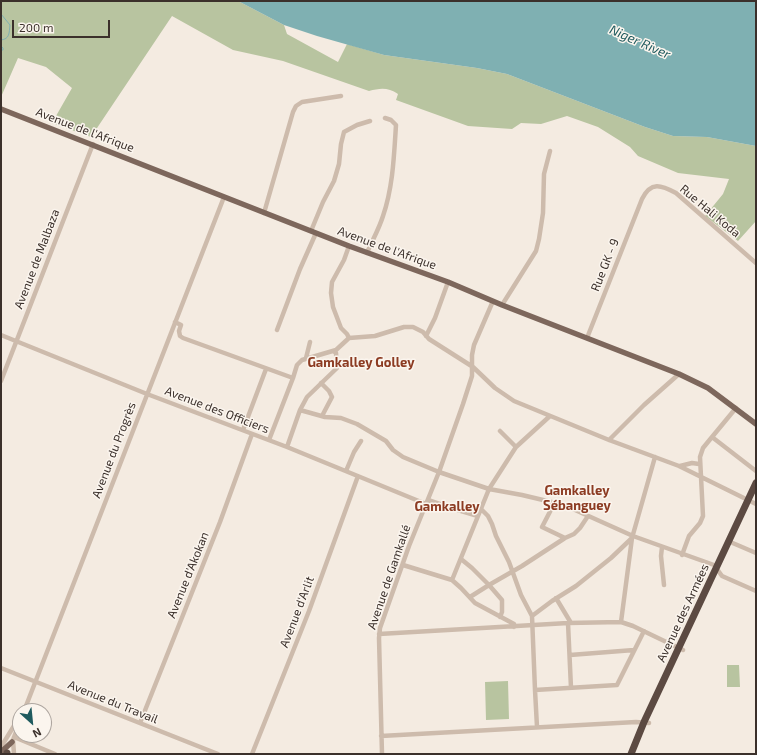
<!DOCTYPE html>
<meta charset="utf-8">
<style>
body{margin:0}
#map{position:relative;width:757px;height:755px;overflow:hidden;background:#f4ebe1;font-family:"Exo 2",sans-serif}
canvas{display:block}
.frame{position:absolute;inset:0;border:2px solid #3b302b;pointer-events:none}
.north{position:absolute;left:12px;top:703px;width:40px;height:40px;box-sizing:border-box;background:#fbf5ee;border:1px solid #aea6a0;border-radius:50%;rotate:153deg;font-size:11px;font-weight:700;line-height:16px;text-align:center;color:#3b302b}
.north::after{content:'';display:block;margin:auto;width:14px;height:18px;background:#1f5a5e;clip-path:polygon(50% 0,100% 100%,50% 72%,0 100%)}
.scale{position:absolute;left:12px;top:20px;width:98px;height:18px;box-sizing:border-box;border:2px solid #3b302b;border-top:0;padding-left:5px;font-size:12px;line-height:14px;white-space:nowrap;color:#3b302b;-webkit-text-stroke:3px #fbf5ee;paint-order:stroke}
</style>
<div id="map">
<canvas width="757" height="755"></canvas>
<div class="frame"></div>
<div class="north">N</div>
<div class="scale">200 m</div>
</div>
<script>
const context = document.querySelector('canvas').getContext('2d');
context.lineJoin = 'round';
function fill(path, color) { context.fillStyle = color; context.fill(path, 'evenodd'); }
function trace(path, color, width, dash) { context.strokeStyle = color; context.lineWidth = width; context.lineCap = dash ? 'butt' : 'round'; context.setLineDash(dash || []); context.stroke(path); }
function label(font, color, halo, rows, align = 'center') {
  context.font = font + ' "Exo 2",sans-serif'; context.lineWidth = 3; context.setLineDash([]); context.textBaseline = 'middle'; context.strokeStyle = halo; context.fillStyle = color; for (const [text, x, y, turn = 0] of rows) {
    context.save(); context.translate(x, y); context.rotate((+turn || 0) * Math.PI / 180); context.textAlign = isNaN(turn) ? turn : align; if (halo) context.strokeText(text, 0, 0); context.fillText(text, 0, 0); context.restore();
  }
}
const green = new Path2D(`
 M1,1H238L284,25L287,34L338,62L347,44L384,55L477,68L507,74L645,127L673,136L707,137L756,146V221L738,241L705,216L723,194L729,179L678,173L638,156L630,147L598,127L567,116L541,124L521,123L512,129L468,126L396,100L398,94C388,87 380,88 369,91L283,61L233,50L172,16L91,137L52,123L72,88L46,67L18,58L1,97Z
 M727,665H739L740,687H727Z
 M508,681L509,719L486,720L485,682Z`);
const water = new Path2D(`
 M238,1H753L756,2V146L707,137L673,136L645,127L507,74L477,68L384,55L317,36L284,25Z`);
const stream = new Path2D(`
 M1,14L10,25C9,33 10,39 1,40
 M1,46L3,48V50H1`);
const minor = new Path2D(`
 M264,213L293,112L296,106L302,102L341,96
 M311,231L323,202L334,181L339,164L341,144L344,132L357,125L370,121
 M367,253C372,241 379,229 383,216C393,187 394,156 396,125L391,120L385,118
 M502,305L536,251L539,239L543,213L544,174L550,151
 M175,322L181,325L179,331L180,336L183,338L293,378L269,440
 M277,330L300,269L316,233
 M1,335L147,394L287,447L426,504
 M426,336L435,318L448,282
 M349,338L347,334L341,328L333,307L331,293L332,282L344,260L349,246
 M587,338L642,199C651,181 661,185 676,193L756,263
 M306,358L310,342
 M293,378L297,365L302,360L336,350L349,338L375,336L404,327H413L423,332L429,339L473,367L495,388L514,401L609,440L679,466L756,504
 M1,381L93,144
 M321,383L329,391L332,397L322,416
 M736,408L712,437L756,471
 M300,410L325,417L341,418L357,424L386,441L393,450L403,457L439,472L489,489L522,495L564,505L633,536L714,565L722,576L756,591
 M243,430L266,369
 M500,431L516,447
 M609,440L644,405L679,374
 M287,447L300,410L307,397L337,368L336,353L333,351
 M680,466L692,463L699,464
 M346,471L354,452L361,441
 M428,500L451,508L478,516
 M555,502L542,527L565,538
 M481,509L488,516L492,524L496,536L509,562L521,595L532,616L535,690
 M728,541L756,553
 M662,547L661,556L664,585
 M682,555L689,536L700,523L703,516L700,457L703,448L712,437
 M461,559L472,568L489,585L522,566L565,538L574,534L580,528L588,516
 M403,565L452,580
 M470,597L489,585L502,600V612L500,617
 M556,598L571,623
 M532,616L552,601L576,586L611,558L632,538
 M621,622L632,538L655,457
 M568,623L571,688
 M514,627V624L475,603L461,588L452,580L489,489L516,447L550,416
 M379,634L568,623L621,622L633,626L683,650
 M570,655L634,650
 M1,668L218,754
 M24,711L224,197
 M140,723L220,522L252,434
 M537,727L535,690L617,685L644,631
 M381,736L636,722L649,723
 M14,737L55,754
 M13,740L20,721
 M13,740L14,754
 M1,747L20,716
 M252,754L309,611L358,476
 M382,754L379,638L380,628L409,546L439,472L463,404L472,376V355L474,345L493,301`);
const major = new Path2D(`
 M1,109L349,246L448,282L502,305L679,374L708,388L756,424
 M1,752L12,742`);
const highway = new Path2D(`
 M7,754V753
 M631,754L644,722L756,483`);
const streetNames = [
 ["Avenue de l'Afrique",85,130,21],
 ["Rue Hali Koda",710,211,40],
 ["Avenue de l'Afrique",387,248,20],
 ["Avenue de Malbaza",37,259,-69],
 ["Rue GK - 9",605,265,-68],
 ["Avenue des Officiers",217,410,21],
 ["Avenue du Progrès",114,450,-69],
 ["Avenue d'Akokan",188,575,-68],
 ["Avenue de Gamkallé",389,577,-71],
 ["Avenue d'Arlit",297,612,-69],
 ["Avenue des Armées",683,613,-65],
 ["Avenue du Travail",113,702,22]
];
const waterNames = [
 ["Niger River",640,42,24]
];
const neighbourhoodNames = [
 ["Gamkalley Golley",361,363],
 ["Gamkalley",577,491],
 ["Sébanguey",577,506],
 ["Gamkalley",447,507]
];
fill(green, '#b8c4a0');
fill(water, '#7fb0b2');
trace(stream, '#7fb0b2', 1);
trace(minor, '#cdbbac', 4.5);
trace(major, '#7d675c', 5.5);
trace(highway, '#5c4a42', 7);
label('12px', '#3b302b', '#fbf5ee', streetNames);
label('italic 13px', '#1f5a5e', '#fbf5ee', waterNames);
label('bold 13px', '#8c3b22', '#fbf5ee', neighbourhoodNames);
</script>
